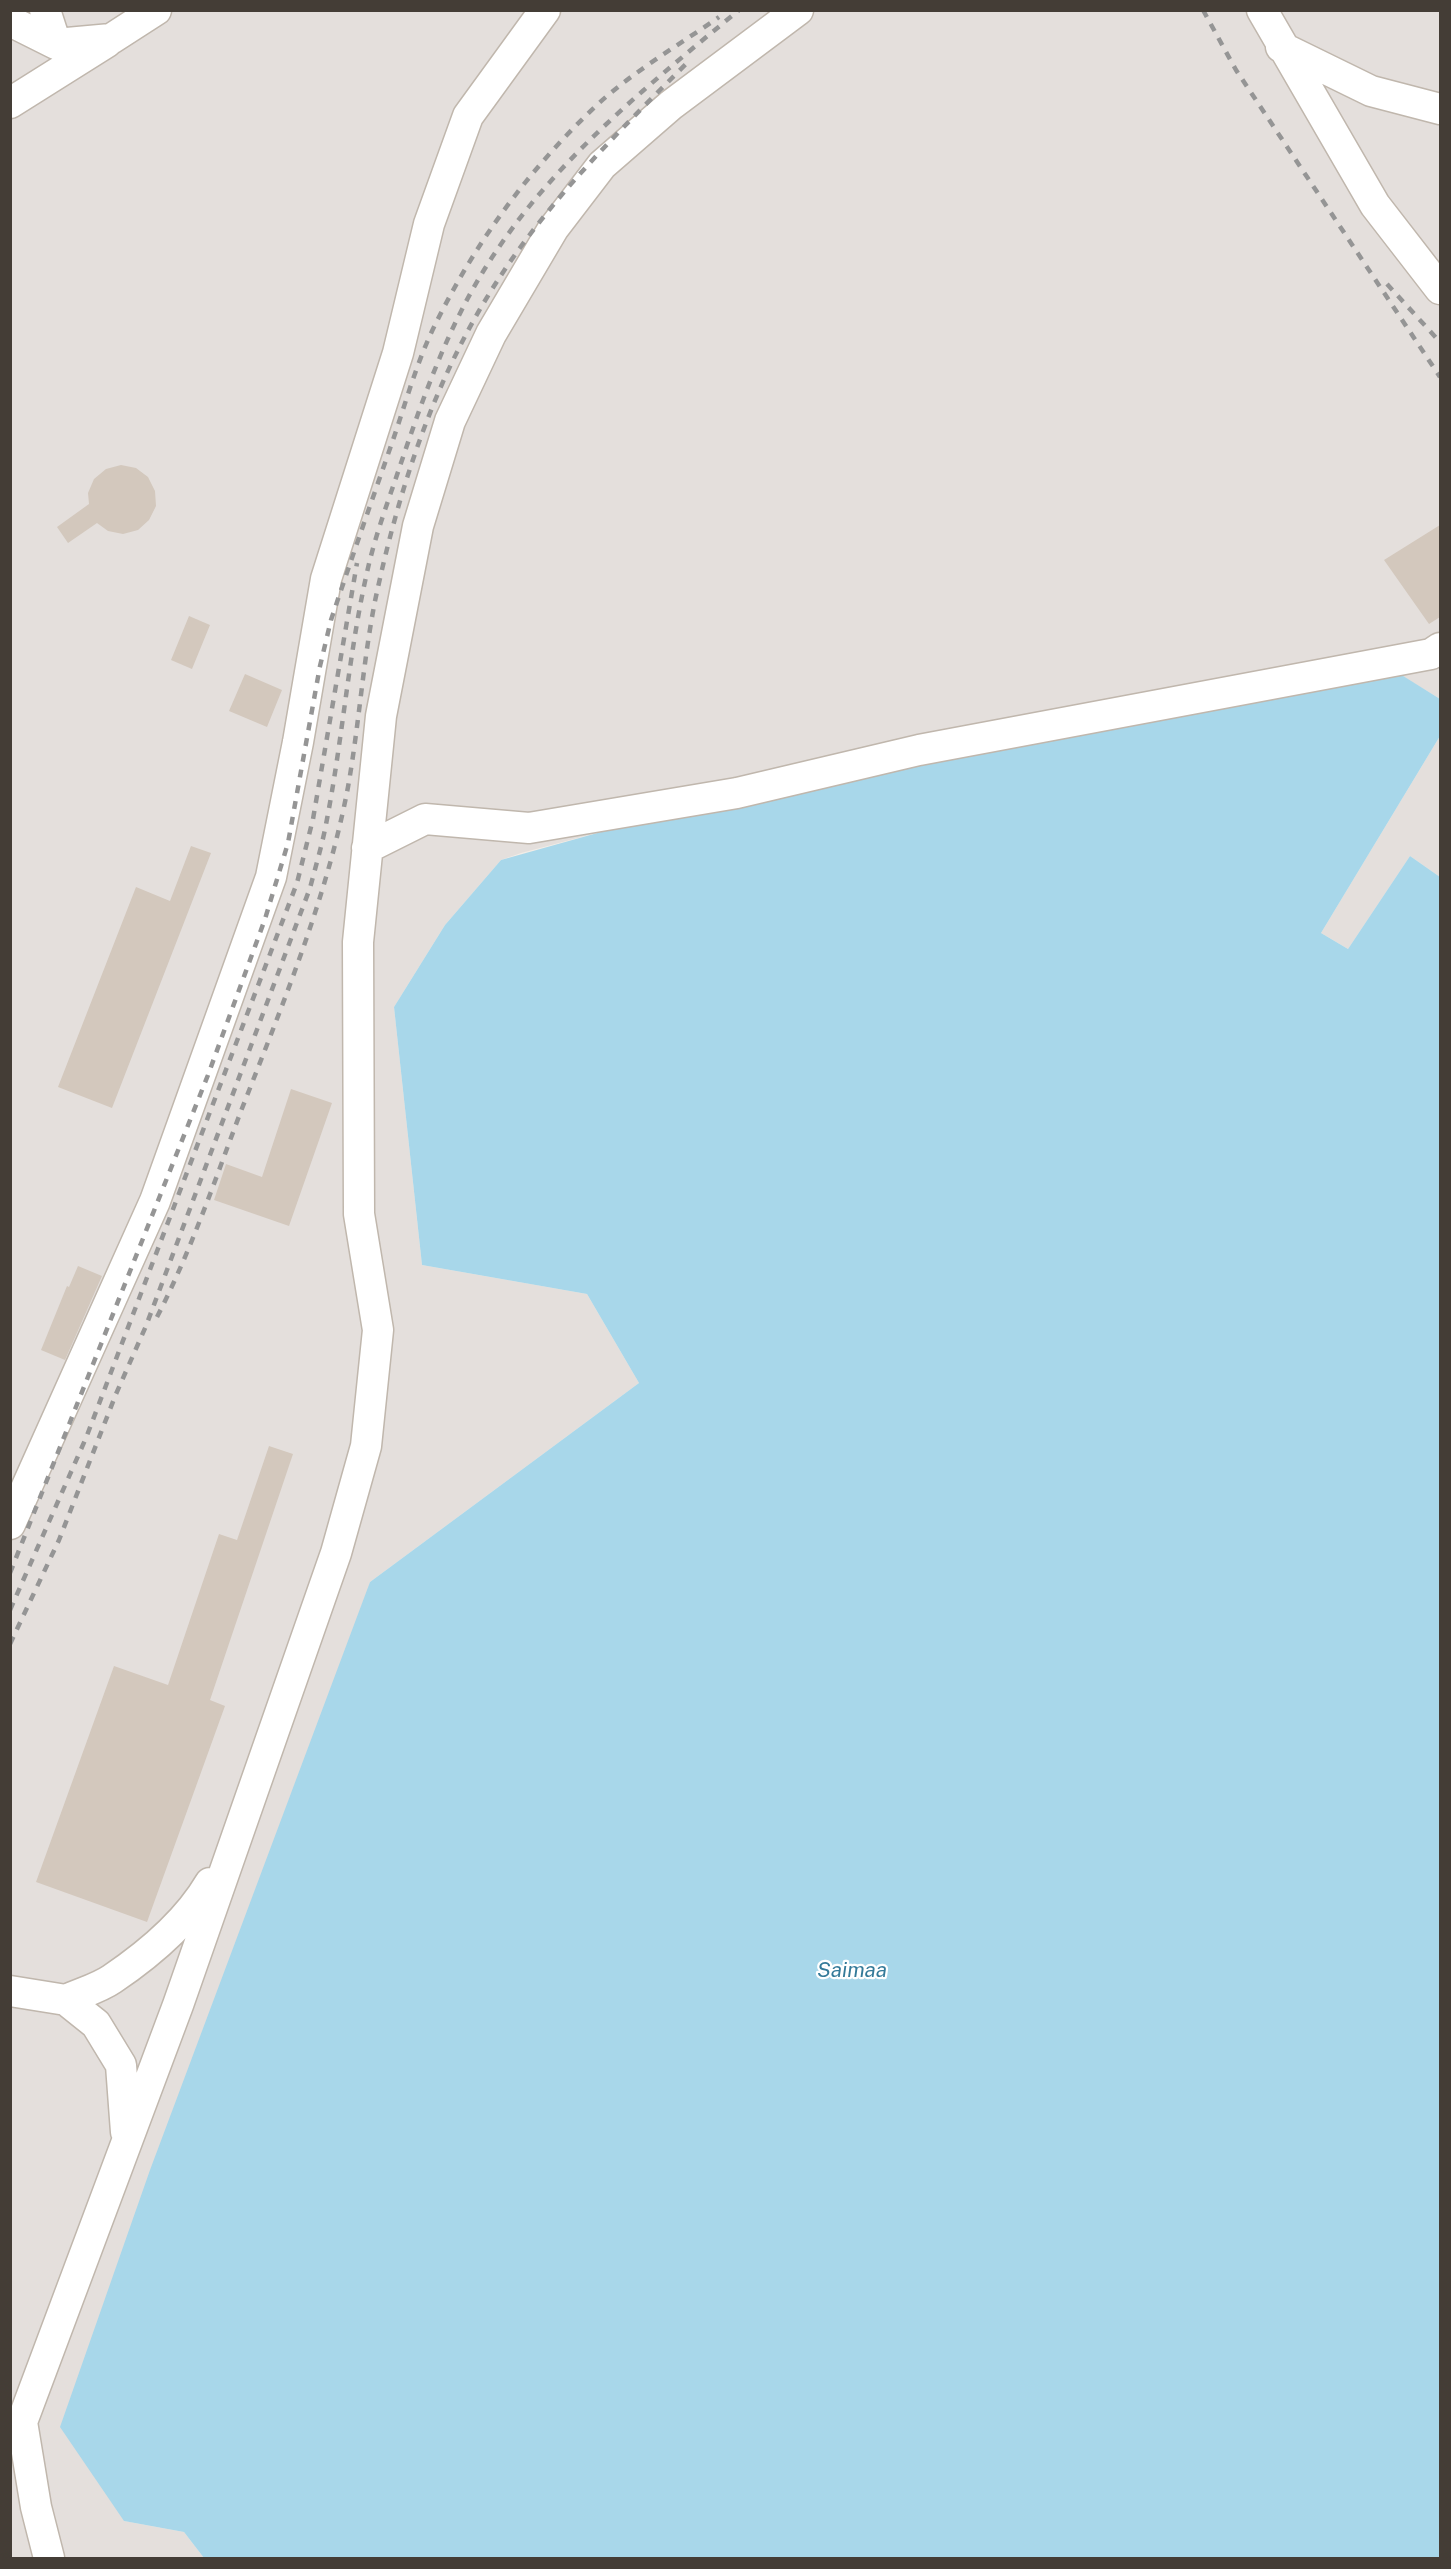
<!DOCTYPE html>
<style>
body{margin:0}
#map{position:relative;width:1451px;height:2569px;overflow:hidden;background:#f2ede7;font-family:"Public Sans",sans-serif}
canvas{display:block}
.frame{position:absolute;inset:0;border:12px solid #443d36;pointer-events:none}
</style>
<div id="map">
<canvas width="1451" height="2569"></canvas>
<div class="frame"></div>
</div>
<script>
const context = document.querySelector('canvas').getContext('2d');
context.lineJoin = 'round';
function fill(path, color) { context.fillStyle = color; context.fill(path, 'evenodd'); }
function trace(path, color, width, dash) { context.strokeStyle = color; context.lineWidth = width; context.lineCap = dash ? 'butt' : 'round'; context.setLineDash(dash || []); context.stroke(path); }
function label(font, color, halo, rows, align = 'center') {
  context.font = font + ' "Public Sans",sans-serif'; context.lineWidth = 4.5; context.setLineDash([]); context.textBaseline = 'middle'; context.strokeStyle = halo; context.fillStyle = color; for (const [text, x, y, turn = 0] of rows) {
    context.save(); context.translate(x, y); context.rotate((+turn || 0) * Math.PI / 180); context.textAlign = isNaN(turn) ? turn : align; if (halo) context.strokeText(text, 0, 0); context.fillText(text, 0, 0); context.restore();
  }
}
const industrial = new Path2D(`
 M11,11H1440V699L1399,674L914,767L787,796L608,830L521,853L501,860L445,925L394,1007L422,1265L587,1294L639,1383L370,1582L124,2521L184,2532L204,2558H11Z
 M1440,736V877L1410,856L1348,949L1321,933Z`);
const water = new Path2D(`
 M1400,674L1440,699V736L1321,933L1348,949L1410,856L1440,877V2558H204L184,2532L124,2521L60,2427L150,2170L370,1582L639,1383L587,1294L422,1265L394,1007L445,925L501,860L608,830L758,802L914,767Z`);
const building = new Path2D(`
 M121,465L136,468L148,477L155,491L156,506L149,520L138,530L123,534L108,531L97,523L68,543L57,527L89,504L88,493L94,479L106,469Z
 M1440,525V617L1429,624L1384,560Z
 M189,616L210,625L192,669L171,660Z
 M245,674L282,690L267,727L229,711Z
 M191,846L211,853L112,1108L58,1087L136,887L170,901Z
 M291,1089L332,1103L289,1226L214,1200L226,1164L262,1177Z
 M78,1266L102,1276L65,1360L41,1350L67,1286L69,1287Z
 M269,1446L293,1454L210,1700L225,1706L147,1922L36,1882L114,1666L168,1685L219,1534L237,1540Z`);
const minor = new Path2D(`
 M45,10L56,44
 M1262,10L1375,205L1440,289
 M10,21L56,44L111,39L156,10
 M1281,47L1371,91L1440,109
 M10,103L107,42
 M367,848L425,819L529,828L737,793L919,750L1431,654L1440,648
 M10,1524L155,1201L271,877L298,742L326,579L398,353L429,224L468,116L545,10
 M10,1991L66,2000L96,2024L121,2065L126,2132
 M66,2000C81,1993 99,1988 112,1979C149,1954 187,1922 210,1883
 M49,2558L36,2507L22,2422L178,2005L336,1553L366,1446L378,1330L359,1214L358,942L381,716L418,526L450,421L491,334L553,229L602,165L671,105L798,10`);
const rail = new Path2D(`
 M1203,10L1236,70L1440,377
 M1387,284L1440,342
 M157,1317C191,1251 215,1180 241,1111C282,1006 327,898 348,787C359,725 363,662 375,601C393,516 419,428 458,350C516,233 596,154 687,63
 M10,1573L208,1075L265,919L288,843L320,666L331,620C351,560 372,500 393,440C406,402 417,361 435,325C476,241 530,168 598,104C634,71 679,45 719,17
 M10,1610L86,1438L297,883L313,819L357,563
 M10,1644L59,1540L116,1394L146,1326L310,888C316,865 323,842 327,819C343,736 349,650 368,568C376,533 389,499 400,466C425,392 451,318 495,253C559,156 651,83 739,10`);
const waterNames = [
 ["Saimaa",852,1971]
];
fill(industrial, '#e4dfdc');
fill(water, '#a8d7ea');
fill(building, '#d3c8bd');
trace(minor, '#c0b7ad', 33);
trace(minor, '#fff', 30);
trace(rail, '#959595', 4.5, [8, 8]);
label('italic 21px', '#347a99', '#fff', waterNames);
</script>
